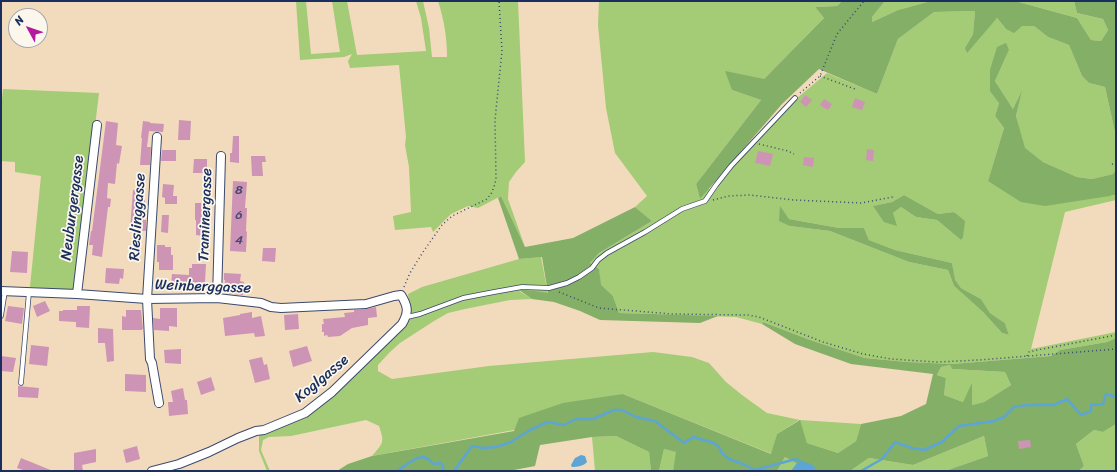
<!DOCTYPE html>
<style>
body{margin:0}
#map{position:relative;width:1117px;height:472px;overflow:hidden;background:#f2dbbc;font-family:Sriracha,sans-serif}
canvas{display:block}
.frame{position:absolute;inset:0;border:2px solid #1b2f5e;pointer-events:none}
.north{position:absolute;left:8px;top:8px;width:40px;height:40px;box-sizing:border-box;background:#fbf7ec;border:1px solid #a1a7b3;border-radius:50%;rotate:310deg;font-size:11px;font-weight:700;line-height:16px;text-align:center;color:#1b2f5e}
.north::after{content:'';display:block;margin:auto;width:14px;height:18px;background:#b5179e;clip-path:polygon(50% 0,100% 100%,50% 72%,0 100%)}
</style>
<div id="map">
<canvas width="1117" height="472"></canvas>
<div class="frame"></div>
<div class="north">N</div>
</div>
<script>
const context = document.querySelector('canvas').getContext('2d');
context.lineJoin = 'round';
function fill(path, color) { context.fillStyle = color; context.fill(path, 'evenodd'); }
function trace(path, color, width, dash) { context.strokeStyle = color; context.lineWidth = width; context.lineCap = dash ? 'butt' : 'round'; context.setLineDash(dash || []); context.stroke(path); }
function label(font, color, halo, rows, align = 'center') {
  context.font = font + ' Sriracha,sans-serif'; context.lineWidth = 3.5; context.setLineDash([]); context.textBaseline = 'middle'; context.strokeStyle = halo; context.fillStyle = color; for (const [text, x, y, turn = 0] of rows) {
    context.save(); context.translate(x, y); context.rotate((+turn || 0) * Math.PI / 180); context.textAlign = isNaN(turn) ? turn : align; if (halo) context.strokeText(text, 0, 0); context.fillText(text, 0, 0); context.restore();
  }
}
const green = new Path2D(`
 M296,1H306L311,54L340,52L332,1H347L357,55L426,51L421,18L416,1H423L429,28L432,57H447C447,37 444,20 438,1H518L525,162L516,172L509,182L508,199L525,247L501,196L478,208L468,206L451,214L433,232L431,227L395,230L393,216L411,212L409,167L405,145L406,137L399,65L350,68L348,61L352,54L344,57L300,60Z
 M599,1H842L837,6L815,7L824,18L764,79L732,90L761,100L696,184L700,199L709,188L712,195L731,168L796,99L827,73L877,94L898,39L934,12L975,11L973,34L965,48L997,18L1006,29L1022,26H1034L1048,37L1069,45L1082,76L1089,83L1105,87L1116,137V170L1113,174L1092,179L1077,177L1043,162L1024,148L1016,116L1021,92L1013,109L995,81L1009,50L990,70L999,103L995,116L1004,128L988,181L1112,196L1116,195V200L1065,212L1031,349L1116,332V338L1107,342L1060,350L1051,356L952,364L907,362L865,358L810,340L763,322L762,324L736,317L619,313L613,296L600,285L599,269L590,263L599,253L652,221L635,207L647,196L615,153L606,108L598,25ZM904,195L938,214L955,212L961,240L937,220L916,217L901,207L893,213L874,206L892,202ZM780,207L789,219L839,228H864L869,240L895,250L952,263L954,280L961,288L981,299L990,313L1005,323L1009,335L1002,333L983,312L954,286L948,270L909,262L830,231L790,226Z
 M885,1H931L898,10L872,22V17Z
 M1015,1H1074L1077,13L1103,19L1108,30L1101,41L1091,40L1077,18Z
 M3,89L99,93L75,292L30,287L41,176L15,172V162L1,161V109Z
 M541,257L548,294L528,290L519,291L532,299L510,300L465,309L448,313L434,321L400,343L390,352L378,365V371L392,379L489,366L653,352L692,357L709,363L726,382L742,395L767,413L800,420L861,424L856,441L838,453L807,443L799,420L777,434L772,454L623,394L514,430L372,456C383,443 385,443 379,426L366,420L291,436L269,437L263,440L261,450L270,471H267L259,451V434L299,419L404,325L410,308L408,294L422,287L519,259Z
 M950,365L952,369L1005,372L1011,385L984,402L972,405V385L963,402L944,395L946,378L937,375L941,367Z
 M1116,424V471H1079L1084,466L1076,444L1094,430L1103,432Z
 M616,436L649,452L651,471H595L592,437Z
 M984,436L988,456L945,471H850L869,458L913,465Z
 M664,449L677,452L673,471H659Z
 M785,457L810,471H777Z`);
const forest = new Path2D(`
 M842,1H885L872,17V22L898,10L931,1H1015L1077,18L1091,40L1101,41L1108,30L1103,19L1077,13L1074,1H1116V137L1105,87L1089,83L1082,76L1069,45L1048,37L1034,26H1022L1014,33L1006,29L997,18L967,53L965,48L973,34L975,11L934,12L898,39L877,94L819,69L782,104L700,199L696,184L761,100L732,90L725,71L764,79L824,18L815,7L837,6Z
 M1006,43L1009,50L995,81L1013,109L1022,90L1016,116L1025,148L1043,162L1077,177L1092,179L1113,174L1116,170V195L1045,206L1021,202L988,181L1004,128L995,116L999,103L990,91V70L997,47Z
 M904,195L938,214L954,212L965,221L963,237L961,240L937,220L916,217L901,207L893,213L897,226L884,222L873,206L892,202Z
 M501,196L525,247L573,238L635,207L652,221L599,253L590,263L599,269L601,285L613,296L619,313L718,316L700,323L600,320L580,311L554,302L532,299L519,290H528L548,293L542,257L519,259L498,198Z
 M780,206L789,219L839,228H864L869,240L895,250L952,263L955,280L961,288L981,299L990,313L1005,323L1009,335L1002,333L983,312L954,286L948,270L909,262L830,231L790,226L779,221Z
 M763,322L810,340L865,358L907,362L952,364L1051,356L1060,350L1107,342L1116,338V424L1103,432L1094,430L1076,444L1084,466L1079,471H945L988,456L984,436L913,465L869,458L850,471H810L785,457L777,471H673L676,452L664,449L659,471H651L649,452L616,436L592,437L540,445L535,466L509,471H337L348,464L372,456L514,431L519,418L563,403L623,394L771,454L777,434L800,420L807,443L838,453L856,441L861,424L901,416L926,404L933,374L851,364L795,344L762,324ZM950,365L952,369L1005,372L1011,385L984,402L972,405V383L963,402L944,395L946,378L937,375L941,367Z`);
const water = new Path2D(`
 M581,455L585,456L587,462C584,466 577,467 572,467L571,465L575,458Z
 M802,462L809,463L815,467L816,471H791L797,463Z`);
const stream = new Path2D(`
 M397,471C403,467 415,457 423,457C427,458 431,461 434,464L441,463L443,466V471
 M454,471L472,446L483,448L496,447L511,442L530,430L548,422L564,425L576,419H593L614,410H622L636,417L655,421L684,443L693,437L714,443L719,447L722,453L729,459L743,464L755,470L796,459L805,464
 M861,471L882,459L895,442L912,448L924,450L942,442L959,426L994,421L1004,417L1014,407L1028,405H1054L1067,399L1081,415L1091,411V405L1103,404L1106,394L1116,397`);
const building = new Path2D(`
 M805,95L812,100L806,107L800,102Z
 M855,98L865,102L862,110L852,107Z
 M824,99L832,104L828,110L820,105Z
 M179,120L191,121L190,140H178Z
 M106,121L118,123L116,145L122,146L119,164L117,163L115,184L108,183L107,198L111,199L110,207H108L102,257L92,255L93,245H89L91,231H92Z
 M143,121L150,122V123L164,124L163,132L149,131L147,147H151L150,165H140L142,138H141Z
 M233,136H239V163L230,162V153H232Z
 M867,149L874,150L873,161L866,160Z
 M162,150H176V161H161Z
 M758,151L773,154L770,166L755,163Z
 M251,156H265L266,162H262L263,176H252Z
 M804,157L814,158L813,167L803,165Z
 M194,159H207V173H193Z
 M233,181L247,182L245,208H247L246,231L247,232L246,252L230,251Z
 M163,184L174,185L173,196H177V204H165V198L162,197Z
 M133,190H140L139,199L145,200L144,220H146V231L130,230Z
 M195,203H210V210H204L203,236L196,235V220H195Z
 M162,215H169L168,233L161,232Z
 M157,245H165V247H171V255H173V270H159V262H157Z
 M263,248H276L275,262L262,261Z
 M12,251L28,252L27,273L10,272Z
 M192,264H206L205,283L185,282L184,292L175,291V285H171L172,274L189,275V268H192Z
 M106,268L124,269L123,279L120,278L119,284L105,283Z
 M224,273L241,274L240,281L244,282L243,295L224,293L225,280H224Z
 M45,301L50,311L37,317L33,306Z
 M8,306L24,308L22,324L5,321Z
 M77,306H90L89,328L76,327V322L59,321V311H63V310H77Z
 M376,307L377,317L368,318V325L352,328L340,336L328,337L327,335L324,336V332H322V324H324L323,319L345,317L344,313L354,312V310L366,309Z
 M160,308H177V327L169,326V331L154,330L153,318L160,319Z
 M126,310H141L143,329H142V330H122V316L126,317Z
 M252,312V318L261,316L265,336L255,337L254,333L225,336L223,318L240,315V314Z
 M298,314L299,329L285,330L284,315Z
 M98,328L113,329L114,361L107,362L105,343H98Z
 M31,345L49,347L47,366L29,364Z
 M307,346L312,361L293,367L289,351Z
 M181,349V364L165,363L164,350Z
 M1,356L16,358L13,372L1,371Z
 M262,357L264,365L267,364L270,379L255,383L249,360Z
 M125,374L146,375V392L125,391Z
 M211,377L215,390L201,395L197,382Z
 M18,386L39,388L38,398L18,397Z
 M183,388L185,400H187L188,414L169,416L168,402H173L171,391Z
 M1030,440L1031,447L1019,449L1018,441Z
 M137,446L140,459L126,463L123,450Z
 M96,449V462L82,465L83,471H74V453Z
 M21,458L53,471H26L17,468Z`);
const path = new Path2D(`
 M820,76L855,89
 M800,93L820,76L837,34L864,1
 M759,144L788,151L794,154
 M1112,164L1116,166
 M713,200L728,196L750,195L794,200L861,203L893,197
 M404,287L410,273L423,252L442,225L452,216L487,199L491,194L494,187L496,179L495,120L502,51L499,1
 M559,292L599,308L672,314L748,315L759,317L823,342L863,354L891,359L937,362L979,360L1116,349
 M1027,356L1029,352L1037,350L1116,335`);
const lane = new Path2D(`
 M1,316L5,291
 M407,317L420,314L463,298L494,292L522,287L549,288L567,283L579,277L592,268L598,260L607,253L645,232L682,209L705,201L716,185L731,166L795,98
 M21,383L29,292`);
const street = new Path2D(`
 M157,137L147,299L150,359L152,363L159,403
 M1,291L77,294L147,299L217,298L261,303L271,307L281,308L366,304L394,296L401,295C408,306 409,312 402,324L332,392L305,413L264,430L256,431L238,438L209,452L179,464L152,471
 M77,294L97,125
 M217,298L221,156`);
const numberNames = [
 ["8",239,191],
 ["6",239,216],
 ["4",239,241]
];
const streetNames = [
 ["Neuburgergasse",73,208,-83],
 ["Traminergasse",206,215,-88],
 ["Rieslinggasse",138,217,-86],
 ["Weinberggasse",203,287,2],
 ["Koglgasse",322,379,-40]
];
fill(green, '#a4cb76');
fill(forest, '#83af67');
fill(water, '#5da5d4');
trace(stream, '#5da5d4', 2.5);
fill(building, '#ce94b5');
trace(lane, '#3b496c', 5.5);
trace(street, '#3b496c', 10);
trace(path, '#3b496c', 1.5, [1, 3]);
trace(lane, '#fff', 4);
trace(street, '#fff', 8);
label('13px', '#484874', null, numberNames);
label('15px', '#1b2f5e', '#fbf7ec', streetNames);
</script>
